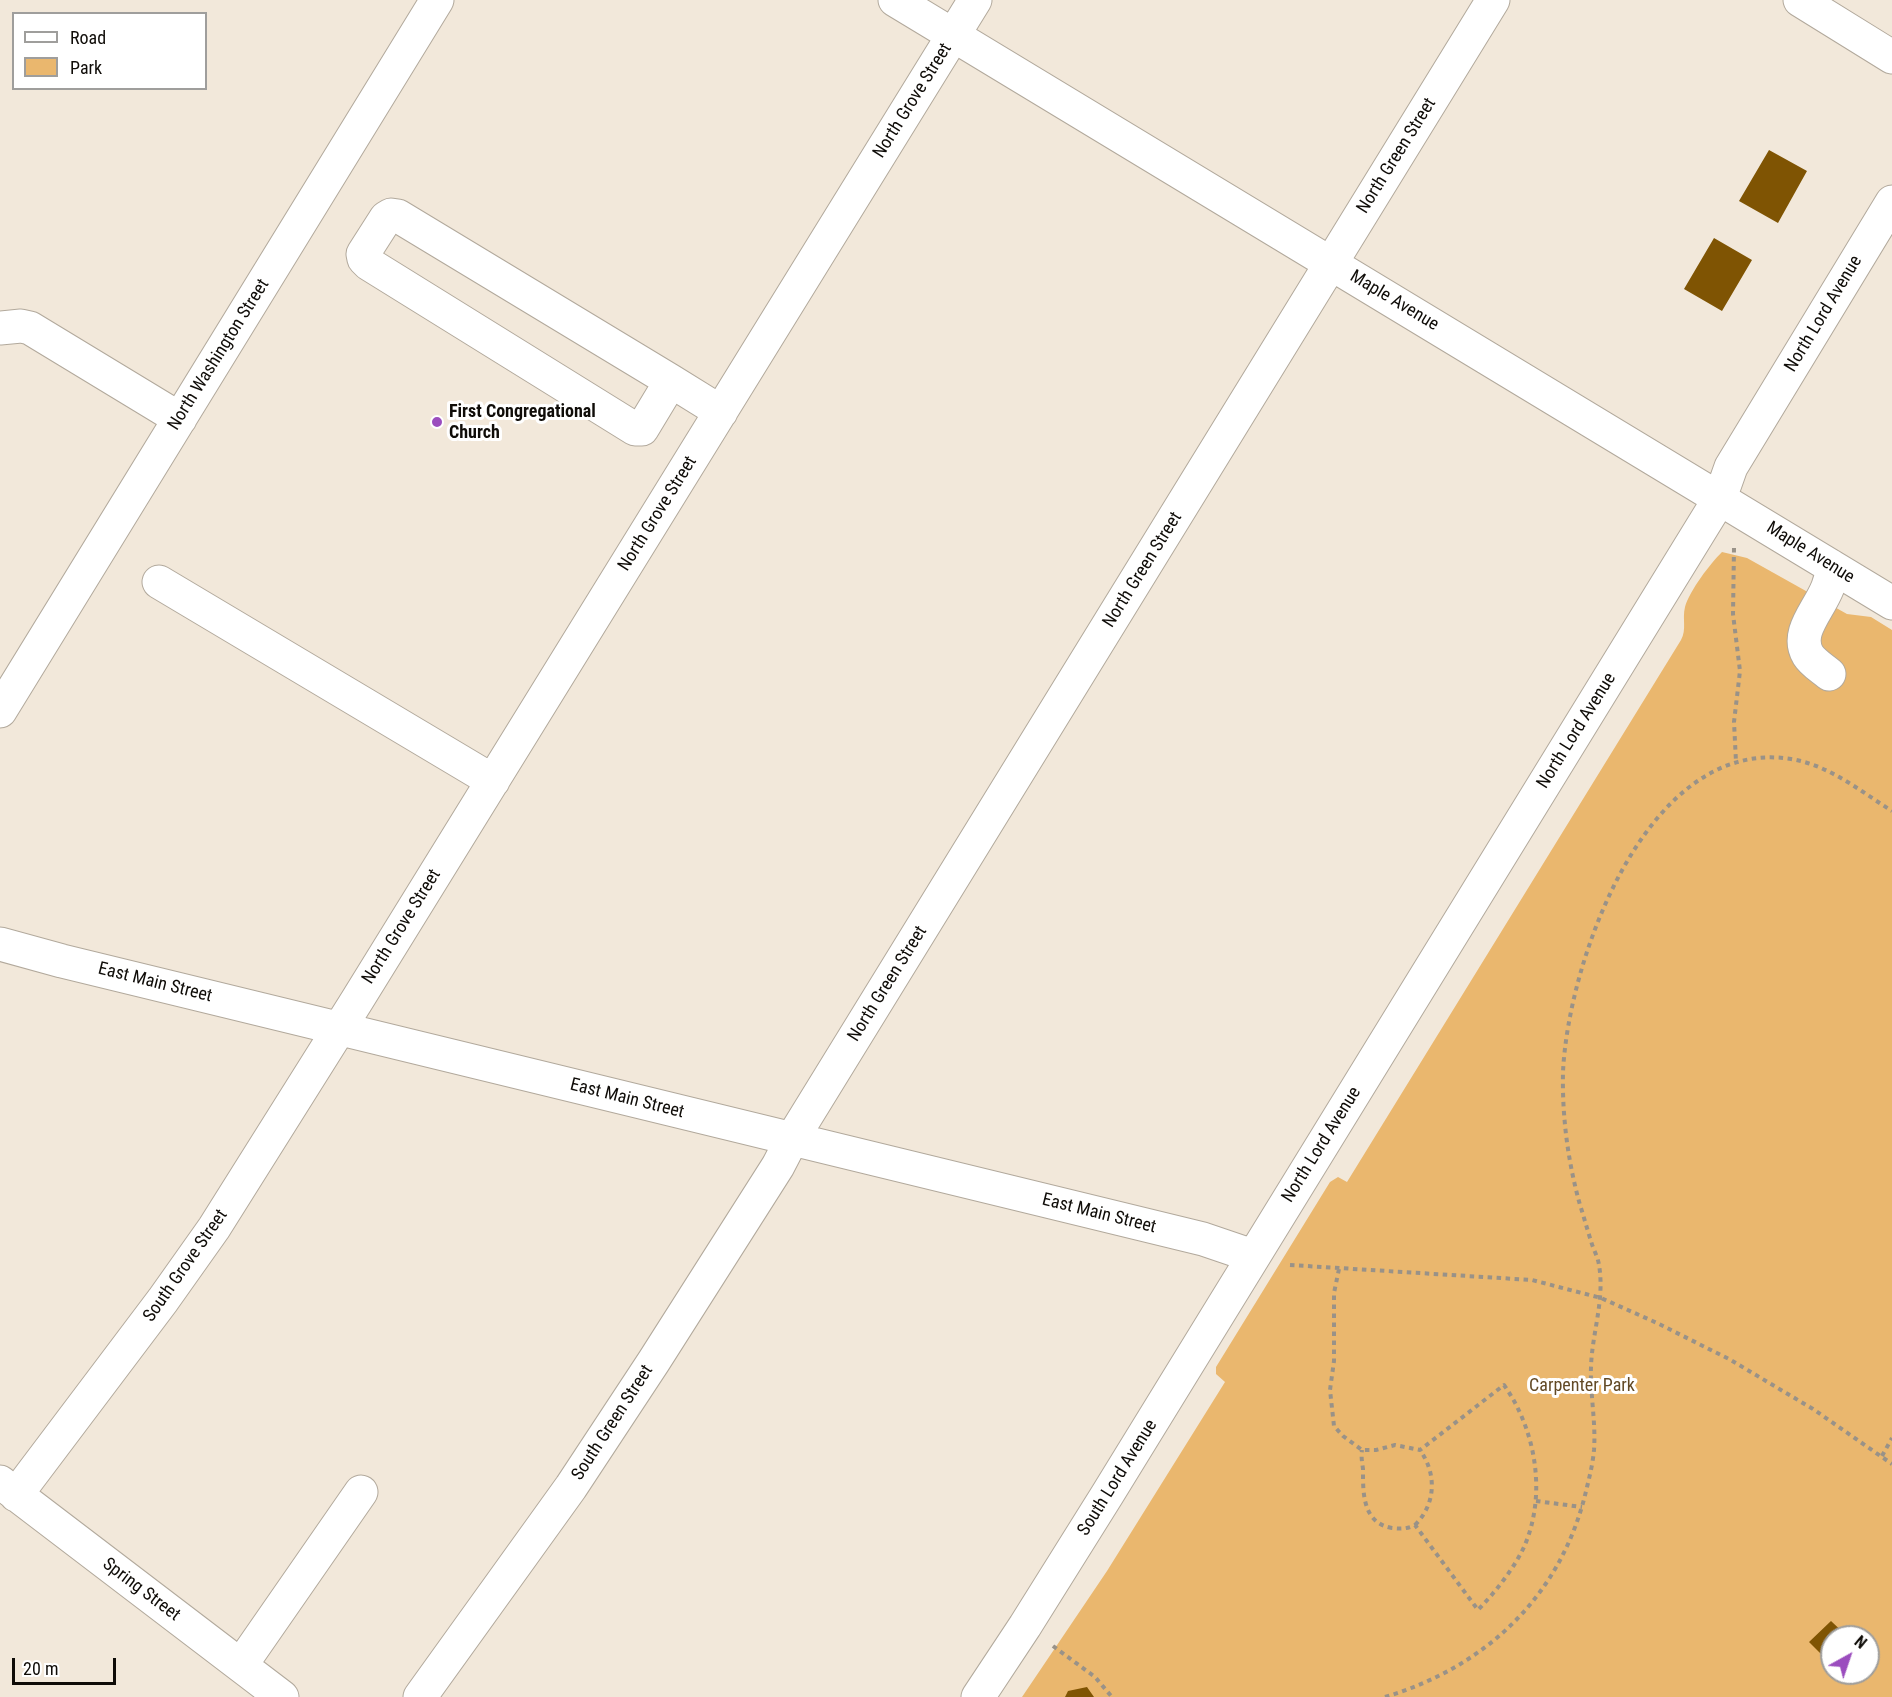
<!DOCTYPE html>
<style>
body{margin:0}
#map{position:relative;width:1892px;height:1697px;overflow:hidden;background:#f2e8da;font-family:"Roboto Condensed",sans-serif}
canvas{display:block}
.legend{position:absolute;left:12px;top:12px;width:195px;height:78px;box-sizing:border-box;background:#fff;border:2px solid #9f9e9c;margin:0;padding:8px 10px;list-style:none;font-size:18px;color:#0f0c08}
.legend li{display:flex;align-items:center;gap:12px;height:30px}
.legend b{width:30px;border:2px solid #9f9e9c}
.north{position:absolute;left:1820px;top:1625px;width:60px;height:60px;box-sizing:border-box;background:#fff;border:2px solid #9f9e9c;border-radius:50%;rotate:40deg;font-size:16px;font-weight:700;line-height:24px;text-align:center;color:#0f0c08}
.north::after{content:'';display:block;margin:auto;width:21px;height:27px;background:#9b4dbe;clip-path:polygon(50% 0,100% 100%,50% 72%,0 100%)}
.scale{position:absolute;left:12px;top:1658px;width:104px;height:27px;box-sizing:border-box;border:3px solid #0f0c08;border-top:0;padding-left:8px;font-size:18px;line-height:21px;white-space:nowrap;color:#0f0c08;-webkit-text-stroke:4px #fff;paint-order:stroke}
</style>
<div id="map">
<canvas width="1892" height="1697"></canvas>
<ul class="legend">
<li><b style="height:8px;background:#fff"></b>Road</li>
<li><b style="height:16px;background:#eab76e"></b>Park</li>
</ul>
<div class="north">N</div>
<div class="scale">20 m</div>
</div>
<script>
const context = document.querySelector('canvas').getContext('2d');
context.lineJoin = 'round';
function fill(path, color) { context.fillStyle = color; context.fill(path, 'evenodd'); }
function trace(path, color, width, dash) { context.strokeStyle = color; context.lineWidth = width; context.lineCap = dash ? 'butt' : 'round'; context.setLineDash(dash || []); context.stroke(path); }
function label(font, color, halo, rows, align = 'center') {
  context.font = font + ' "Roboto Condensed",sans-serif'; context.lineWidth = 6; context.setLineDash([]); context.textBaseline = 'middle'; context.strokeStyle = halo; context.fillStyle = color; for (const [text, x, y, turn = 0] of rows) {
    context.save(); context.translate(x, y); context.rotate((+turn || 0) * Math.PI / 180); context.textAlign = isNaN(turn) ? turn : align; if (halo) context.strokeText(text, 0, 0); context.fillText(text, 0, 0); context.restore();
  }
}
const green = new Path2D(`
 M1722,552L1747,558L1847,614L1871,617L1892,630V1697H1022L1107,1571L1225,1382L1216,1374V1367L1330,1182L1338,1177L1347,1182L1681,640C1687,629 1682,619 1685,607C1690,590 1710,564 1722,552ZM1832,1637H1868V1673H1832Z`);
const building = new Path2D(`
 M1769,150L1807,171L1778,223L1739,201Z
 M1714,238L1752,260L1722,311L1684,289Z
 M1831,1621L1848,1637H1832V1665L1809,1642Z
 M1087,1687L1094,1697H1065L1068,1691Z`);
const path = new Path2D(`
 M1734,548L1733,614L1740,671L1734,722L1736,762
 M1290,1265L1532,1280L1601,1298L1657,1323L1729,1359L1813,1409L1892,1464
 M1339,1269L1334,1293V1361L1330,1390L1334,1426L1343,1436L1362,1450H1376L1395,1445L1420,1450L1504,1385C1536,1430 1547,1495 1524,1547C1513,1570 1496,1591 1478,1610L1415,1525C1407,1529 1401,1529 1392,1528C1362,1523 1363,1492 1363,1469C1362,1462 1361,1456 1362,1450
 M1882,1456L1892,1438
 M1536,1501L1582,1507
 M1415,1525C1436,1504 1437,1474 1420,1450
 M1053,1646L1095,1677L1112,1697
 M1385,1697C1488,1666 1563,1594 1587,1487C1590,1475 1593,1462 1594,1450C1596,1422 1590,1394 1591,1367C1592,1333 1605,1300 1599,1265C1598,1257 1593,1249 1591,1241C1587,1229 1584,1217 1580,1205C1568,1162 1562,1117 1563,1072C1568,961 1647,736 1791,759C1829,765 1860,791 1892,811`);
const minor = new Path2D(`
 M895,0L1892,603
 M1800,0L1892,57
 M0,328L21,326L30,328L180,419
 M671,381L642,429H635L369,264L364,259L363,254L386,218L391,215L398,216L671,381L721,412
 M159,582L493,781
 M1829,674C1822,668 1813,663 1808,655C1791,626 1835,599 1831,566
 M0,711L437,0
 M0,944L62,961L1203,1239L1253,1256
 M0,1482L282,1697
 M16,1495L163,1300L214,1228L356,1002L975,0
 M241,1665L361,1492
 M420,1697L571,1487L654,1361L778,1166L792,1139L1493,0
 M978,1697L1025,1626L1107,1495L1720,498L1731,467L1892,202`);
const markers = [
 [437,422,6,"#9b4dbe"]
];
const streetNames = [
 ["North Grove Street",913,101,-58],
 ["North Green Street",1397,156,-58],
 ["Maple Avenue",1394,301,31],
 ["North Lord Avenue",1824,314,-59],
 ["North Washington Street",219,355,-58],
 ["North Grove Street",658,514,-58],
 ["Maple Avenue",1810,553,32],
 ["North Green Street",1143,570,-58],
 ["North Lord Avenue",1577,731,-58],
 ["North Grove Street",402,927,-58],
 ["East Main Street",155,983,14],
 ["North Green Street",888,984,-58],
 ["East Main Street",627,1099,14],
 ["North Lord Avenue",1322,1145,-58],
 ["East Main Street",1099,1214,14],
 ["South Grove Street",186,1266,-55],
 ["South Green Street",613,1423,-57],
 ["South Lord Avenue",1118,1478,-58],
 ["Spring Street",141,1590,37]
];
const poiNames = [
 ["First Congregational",449,412],
 ["Church",449,433]
];
const parkNames = [
 ["Carpenter Park",1582,1386]
];
fill(green, '#eab76e');
fill(building, '#7f5403');
trace(minor, '#b2a99c', 35);
trace(path, '#999288', 4, [4.5, 4.5]);
trace(minor, '#fff', 33);
for (const [x, y, r, color] of markers) { const dot = new Path2D(); dot.arc(x, y, r, 0, 2 * Math.PI); context.fillStyle = color; context.fill(dot); trace(dot, '#fff', 2); }
label('18px', '#0f0c08', '#fff', streetNames);
label('bold 18px', '#0f0c08', '#fff', poiNames, 'left');
label('18px', '#624925', '#fff', parkNames);
</script>
